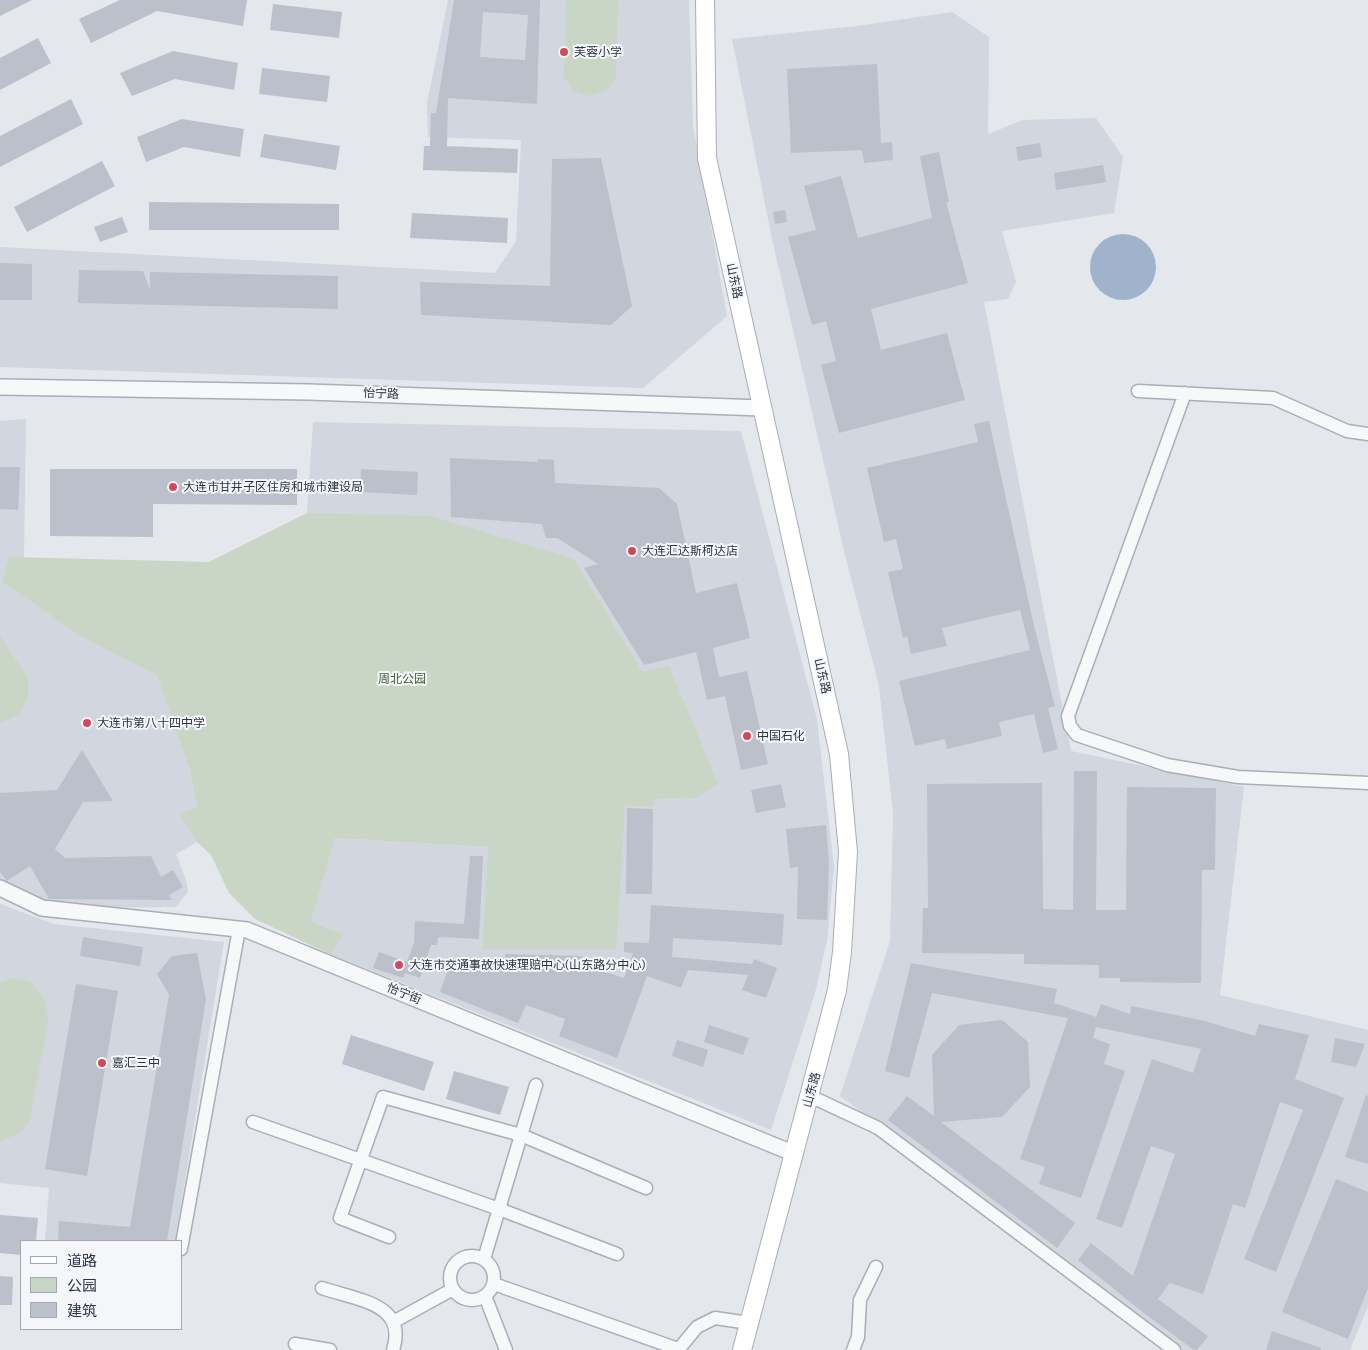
<!DOCTYPE html>
<meta charset="utf-8">
<style>
body{margin:0}
#map{position:relative;width:1368px;height:1350px;overflow:hidden;background:#e4e7ec;font-family:Figtree,"Noto Sans SC",sans-serif}
canvas{display:block}
.legend{position:absolute;left:20px;top:1240px;width:162px;height:90px;box-sizing:border-box;background:#f4f6f9;border:1px solid #a4a8b1;margin:0;padding:6px 9px;list-style:none;font-size:15px;color:#2b3445}
.legend li{display:flex;align-items:center;gap:10px;height:25px}
.legend b{width:25px;border:1px solid #a4a8b1}
</style>
<div id="map">
<canvas width="1368" height="1350"></canvas>
<ul class="legend">
<li><b style="height:6px;background:#fff"></b>道路</li>
<li><b style="height:14px;background:#c9d6c5"></b>公园</li>
<li><b style="height:14px;background:#bbc0ca"></b>建筑</li>
</ul>
</div>
<script>
const context = document.querySelector('canvas').getContext('2d');
context.lineJoin = 'round';
function fill(path, color) { context.fillStyle = color; context.fill(path, 'evenodd'); }
function trace(path, color, width, dash) { context.strokeStyle = color; context.lineWidth = width; context.lineCap = dash ? 'butt' : 'round'; context.setLineDash(dash || []); context.stroke(path); }
function label(font, color, halo, rows, align = 'center') {
  context.font = font + ' Figtree,"Noto Sans SC",sans-serif'; context.lineWidth = 4; context.setLineDash([]); context.textBaseline = 'middle'; context.strokeStyle = halo; context.fillStyle = color; for (const [text, x, y, turn = 0] of rows) {
    context.save(); context.translate(x, y); context.rotate((+turn || 0) * Math.PI / 180); context.textAlign = isNaN(turn) ? turn : align; if (halo) context.strokeText(text, 0, 0); context.fillText(text, 0, 0); context.restore();
  }
}
const built = new Path2D(`
 M448,0H689L693,125L727,316L643,388L0,367V247L495,273L516,241L521,140L428,137L427,103Z
 M952,12L989,37L988,134L1023,120L1096,118L1123,157L1114,213L1002,231L1016,282L1008,299L984,302L1071,751L1244,787L1220,995L1368,1030V1306L1350,1350H1182L840,1096L890,941L893,814L879,686L845,555L772,239L732,39L857,26Z
 M26,419L24,558L9,557L2,582L80,636L157,674L190,771L197,807L181,814L197,842L176,854L186,880L188,892L176,907L54,908L0,881V421Z
 M313,422L741,431L817,719L834,867L827,941L815,993L771,1130L332,955L343,934L311,922L335,838L488,847L482,949L625,806L652,807L653,799L696,798L643,672L574,559L307,513Z
 M0,904L54,924L224,942L175,1241H45L49,1188L0,1183Z`);
const green = new Path2D(`
 M566,0H618L616,77L606,91L589,96L573,91L564,77Z
 M307,513L430,516L574,559L643,672L669,666L718,784L696,798L654,799L653,807L625,806L616,949H482L488,847L335,838L311,922L343,934L332,955L255,919L229,893L211,855L197,842L180,814L197,807L190,771L157,675L80,636L2,582L9,557L209,562Z
 M0,636L28,678V697L19,715L0,723Z
 M11,978L30,981L44,999L48,1021L30,1119L21,1133L0,1141V983Z`);
const water = new Path2D(`
 M1090 267a33 33 0 1 1 66 0a33 33 0 1 1-66 0Z`);
const building = new Path2D(`
 M0,0H32L0,16Z
 M120,0H247L243,26L157,11L91,43L79,19Z
 M454,0H540L537,104L448,98L447,146L518,149L517,173L423,170L424,146H430L431,113H436ZM483,12L528,15L525,60L480,57Z
 M273,4L342,12L339,38L270,30Z
 M38,38L51,63L0,90V58Z
 M173,51L238,63L234,90L175,79L132,96L120,73Z
 M877,64L881,143L892,142L893,160L864,163L862,150L791,153L787,69Z
 M262,68L330,76L327,102L259,94Z
 M71,99L83,124L0,167V136Z
 M182,119L244,129L240,157L184,147L146,162L137,137Z
 M264,134L340,146L336,170L260,157Z
 M1040,143L1042,157L1018,161L1016,147Z
 M939,152L949,202H946L968,283L871,309L881,350L947,333L965,400L839,433L821,365L836,361L826,321L812,325L788,237L816,230L804,186L841,176L858,238L932,218L920,156Z
 M601,158L632,306L611,325L421,315L420,282L550,286L552,159Z
 M102,161L115,186L27,232L14,207Z
 M1103,165L1106,182L1056,190L1054,173Z
 M149,202L339,204V230H149Z
 M785,210L787,222L775,224L773,212Z
 M412,213L508,218L507,243L410,238Z
 M122,217L128,232L100,242L94,227Z
 M0,263L32,264V300H0Z
 M79,270L143,271L150,290V272L338,276V309L78,303Z
 M989,421L1034,626L1055,706L1048,708L1058,749L1043,753L1034,714L999,722L1002,736L947,749L945,739L915,746L899,681L1030,650L1020,610L942,628L947,646L911,654L907,636L903,638L888,572L903,569L896,539L884,542L867,468L978,442L974,424Z
 M450,458L538,462V459L554,460L555,483L659,488L677,504L696,593L737,583L750,638L713,648L719,677L747,671L768,764L741,770L725,696L707,700L696,652L644,665L584,568L598,564L557,538H546L542,524L451,517Z
 M0,467H20L18,510L0,509Z
 M50,469H297V505L153,504V537L50,536Z
 M361,469L418,472L417,495L360,492Z
 M82,750L113,801L83,802L55,849L65,858L151,856L161,877L173,870L183,887L169,895L172,900L49,899L30,866L7,881L0,872V793L57,790Z
 M1074,771H1097L1096,910H1126L1127,787L1216,788L1215,870H1202L1201,983L1120,982V978H1099V965L1024,964V954L922,953L923,908H928L927,784L1042,783L1043,909L1073,910Z
 M781,784L786,807L756,813L751,790Z
 M627,808L653,809L652,894H626Z
 M826,825L829,863L827,920L797,919L798,867L790,868L786,829Z
 M470,856H483L479,939L438,937L437,945H431L420,978L405,973L403,978L373,968L379,952L407,962L414,943L415,921L464,924Z
 M651,905L784,914L782,945L673,938L672,957L752,964L754,959L777,968L766,998L742,990L748,975L688,970L681,988L647,976L617,1058L559,1036L565,1019L526,1005L518,1023L440,992L449,967L505,968V954L582,956L583,965L624,978L633,953L624,952V942L649,943Z
 M83,937L143,947L140,966L80,956Z
 M197,953L206,999L167,1241H58L59,1221L130,1227L169,995L157,974L172,956Z
 M911,963L1057,989L1054,1003L1096,1017L1101,1004L1130,1014L1131,1006L1205,1021L1255,1036L1259,1024L1309,1035L1295,1079L1344,1098L1276,1272L1244,1259L1303,1110L1280,1102L1245,1208L1233,1204L1203,1294L1170,1283L1158,1299L1208,1336L1197,1350H1194L1145,1314L1078,1260L1091,1243L1133,1276L1175,1154L1151,1146L1122,1228L1096,1219L1152,1059L1193,1073L1201,1049L1096,1027L1093,1038L1110,1044L1104,1064L1125,1071L1081,1198L1039,1184L1045,1167L1020,1159L1068,1018L932,993L909,1078L885,1071Z
 M76,984L118,991L87,1176L45,1169Z
 M1002,1020L1028,1042L1030,1087L1002,1117L941,1122L1075,1223L1057,1248L888,1120L907,1096L934,1116L932,1055L959,1025Z
 M709,1025L749,1038L743,1055L704,1042Z
 M351,1035L434,1062L424,1091L342,1064Z
 M1335,1038L1365,1044L1356,1067L1331,1062Z
 M677,1040L708,1050L703,1067L672,1056Z
 M454,1071L509,1087L500,1115L446,1099Z
 M1366,1095L1368,1096V1164L1345,1157Z
 M1336,1179L1368,1192V1288L1348,1339L1282,1312Z
 M0,1215L38,1218L36,1241H21V1255L0,1253Z
 M0,1276L13,1277L12,1305H0Z
 M1272,1331L1321,1348V1350H1266Z`);
const minor = new Path2D(`
 M1138,391L1273,398L1347,431L1368,434
 M1185,393L1068,716L1070,726L1077,735L1167,765L1238,777L1368,783
 M810,1096L878,1128L1174,1350
 M253,1122L499,1209L617,1254
 M389,1237L340,1218L383,1097L521,1135L646,1188
 M181,1249L239,929
 M450 1278a22 22 0 1 1 44 0a22 22 0 1 1-44 0Z
 M484,1259L536,1085
 M494,1284L678,1349
 M322,1288C356,1300 408,1303 393,1350
 M485,1296L506,1350
 M395,1321L453,1289
 M295,1344L330,1350
 M678,1350L697,1327L715,1318L749,1323
 M853,1350L858,1337L860,1300L876,1267`);
const tertiary = new Path2D(`
 M0,387L309,392L762,408
 M0,888L42,908L247,930L795,1154`);
const secondary = new Path2D(`
 M705,0L707,158L839,754L848,852L842,952L837,990L742,1350`);
const markers = [
 [564,52,5,"#d1495b"],
 [173,487,5,"#d1495b"],
 [632,551,5,"#d1495b"],
 [87,723,5,"#d1495b"],
 [747,736,5,"#d1495b"],
 [399,965,5,"#d1495b"],
 [102,1063,5,"#d1495b"]
];
const poiNames = [
 ["芙蓉小学",574,52],
 ["大连市甘井子区住房和城市建设局",183,487],
 ["大连汇达斯柯达店",642,551],
 ["大连市第八十四中学",97,723],
 ["中国石化",757,736],
 ["大连市交通事故快速理赔中心(山东路分中心)",409,965],
 ["嘉汇三中",112,1063]
];
const streetNames = [
 ["山东路",734,281,78],
 ["怡宁路",381,394,2],
 ["山东路",822,676,77],
 ["怡宁街",404,994,22],
 ["山东路",812,1090,-75]
];
const parkNames = [
 ["周北公园",402,679]
];
fill(built, '#d2d6de');
fill(green, '#c9d6c5');
fill(water, '#9fb4cc');
fill(building, '#bbc0ca');
trace(minor, '#a9aeb7', 15);
trace(tertiary, '#a9aeb7', 18);
trace(secondary, '#a9aeb7', 20);
trace(minor, '#f7f8fa', 12);
trace(tertiary, '#f7f8fa', 15);
trace(secondary, '#fff', 18);
for (const [x, y, r, color] of markers) { const dot = new Path2D(); dot.arc(x, y, r, 0, 2 * Math.PI); context.fillStyle = color; context.fill(dot); trace(dot, '#f4f6f9', 2); }
label('12px', '#2b3445', '#f4f6f9', poiNames, 'left');
label('12px', '#2b3445', '#f4f6f9', streetNames);
label('12px', '#3f6138', '#f4f6f9', parkNames);
</script>
